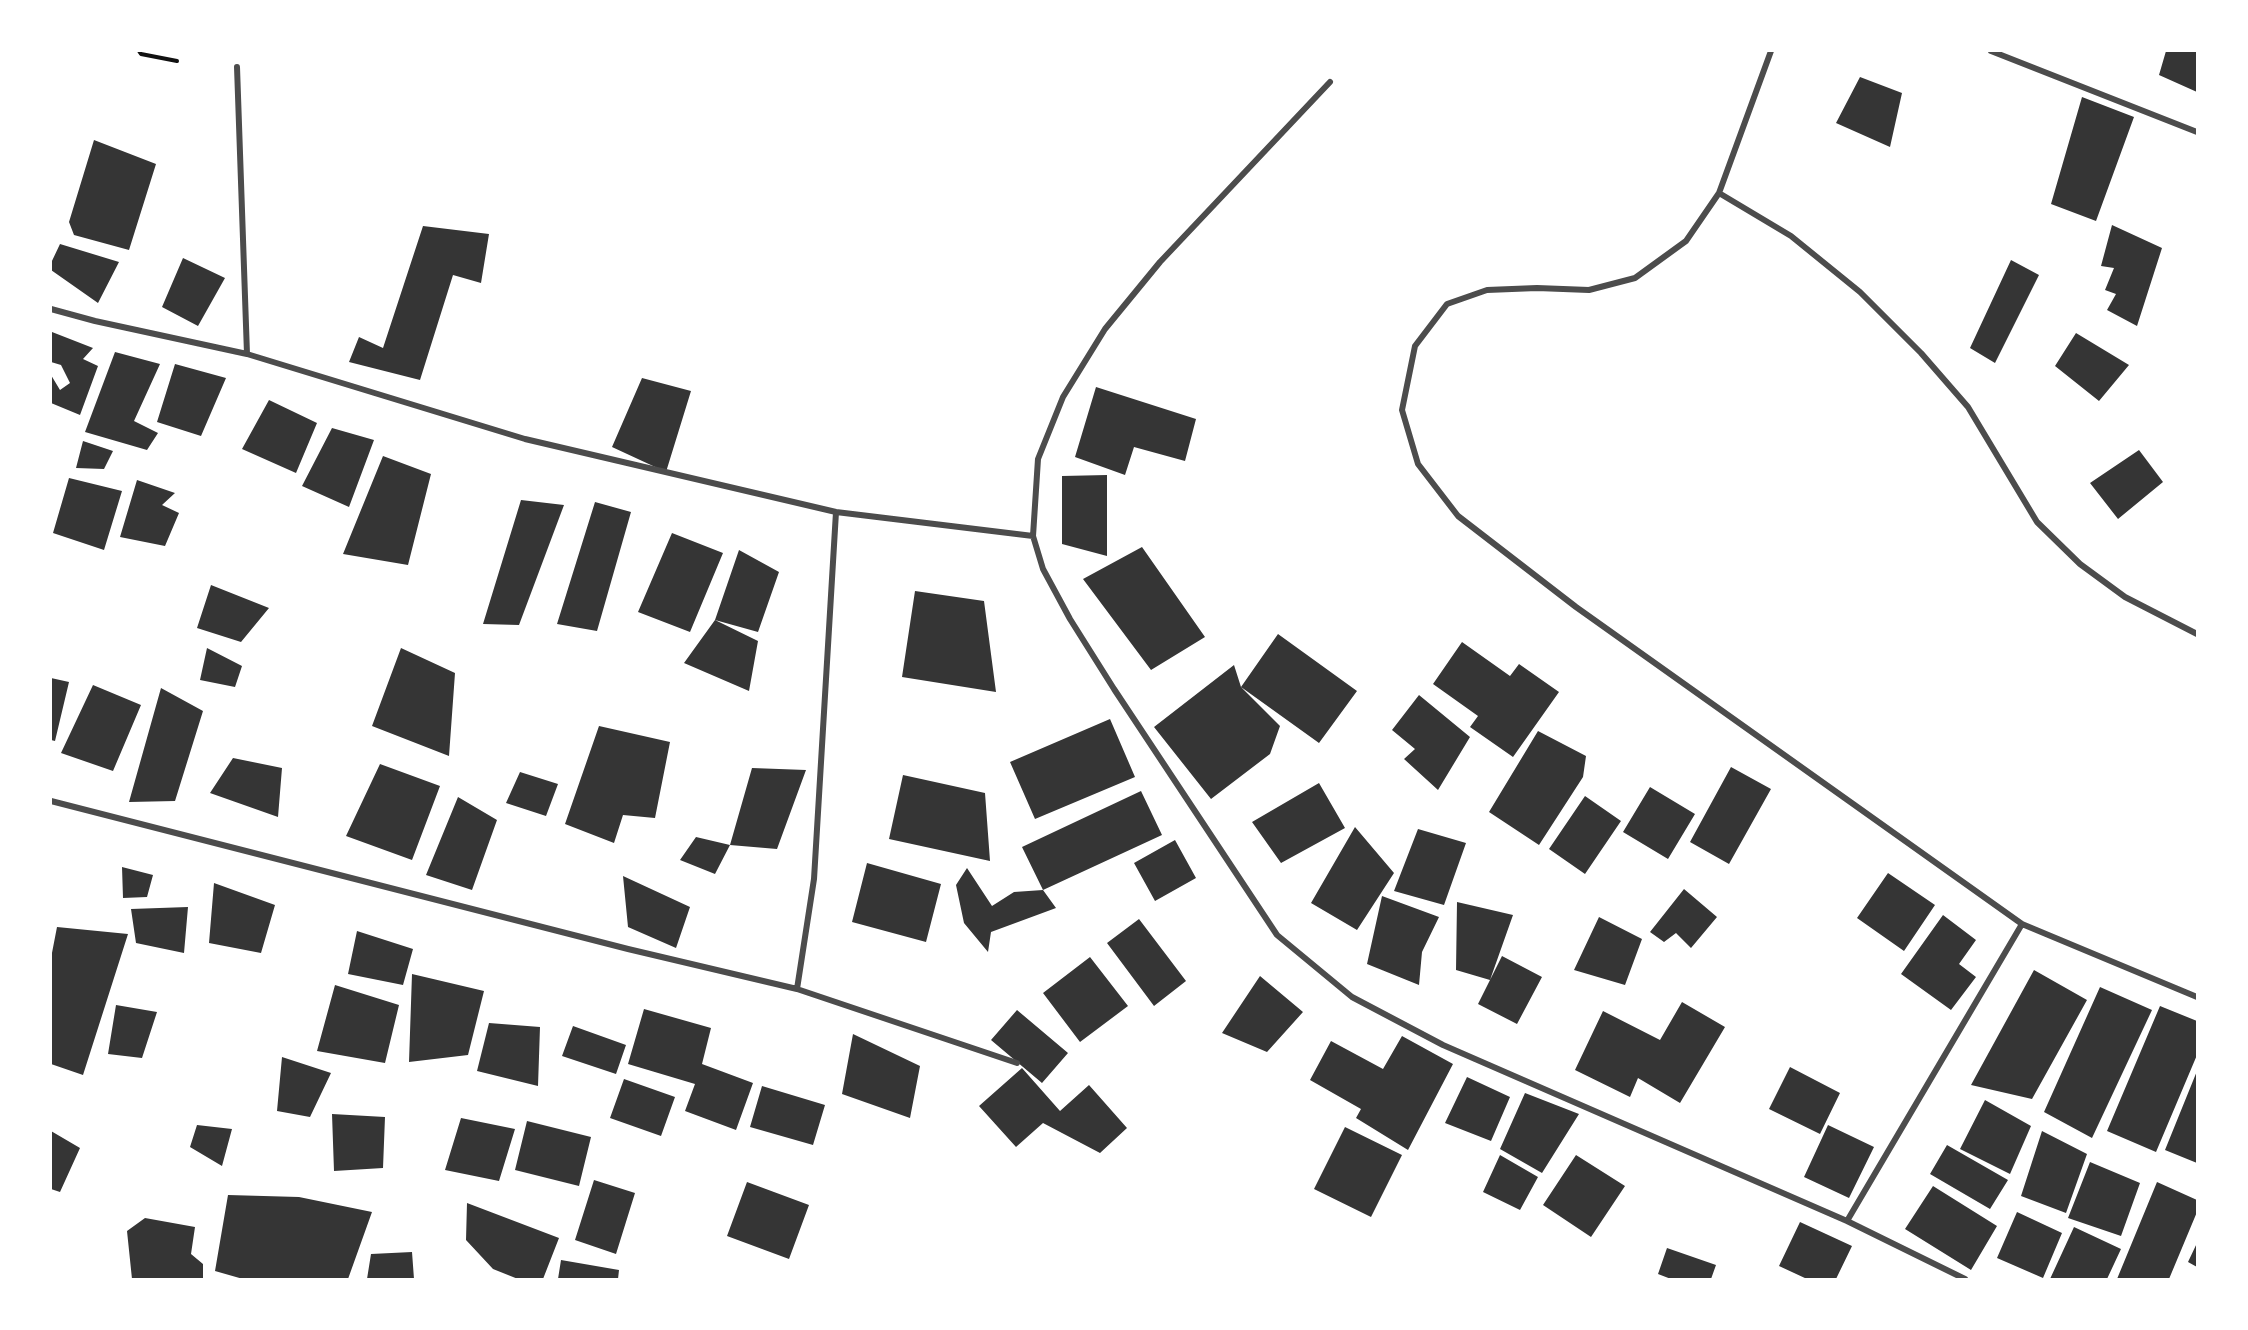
<!DOCTYPE html>
<style>
body{margin:0}
#map{position:relative;width:2248px;height:1330px;overflow:hidden;background:#fff;font-family:"DejaVu Sans",sans-serif}
canvas{display:block}
.frame{position:absolute;inset:0;border:52px solid #fff;pointer-events:none}
</style>
<div id="map">
<canvas width="2248" height="1330"></canvas>
<div class="frame"></div>
</div>
<script>
const context = document.querySelector('canvas').getContext('2d');
context.lineJoin = 'round';
function fill(path, color) { context.fillStyle = color; context.fill(path, 'evenodd'); }
function trace(path, color, width, dash) { context.strokeStyle = color; context.lineWidth = width; context.lineCap = dash ? 'butt' : 'round'; context.setLineDash(dash || []); context.stroke(path); }
const building = new Path2D(`
 M2166,51H2197V92L2159,75Z
 M1860,77L1902,93L1890,147L1836,123Z
 M2082,97L2134,117L2096,221L2051,204Z
 M94,140L156,164L129,250L74,235L69,222Z
 M2112,225L2162,248L2137,326L2107,310L2116,294L2105,290L2114,268L2101,266Z
 M423,226L489,234L481,283L453,275L420,380L349,362L359,337L383,348Z
 M60,244L119,262L98,303L51,270V263Z
 M183,258L225,278L198,326L162,307Z
 M2011,260L2039,275L1995,363L1970,348Z
 M52,332L93,348L83,359L98,366L80,415L51,403V375L60,390L70,383L61,365L51,362Z
 M2076,333L2129,365L2099,401L2055,366Z
 M115,352L160,364L134,421L158,433L147,450L85,432Z
 M175,364L226,378L201,436L157,422Z
 M642,378L691,391L666,472L612,447Z
 M1096,387L1196,419L1185,461L1134,447L1125,475L1075,457Z
 M269,400L317,423L296,473L242,449Z
 M332,428L374,440L349,507L302,486Z
 M83,441L113,451L104,469L76,468Z
 M2139,450L2163,482L2118,519L2090,483Z
 M383,456L431,474L408,565L343,554Z
 M1107,475V556L1062,544V476Z
 M69,478L122,491L104,550L53,533Z
 M137,480L175,493L162,505L179,513L165,546L120,537Z
 M521,500L564,505L519,625L483,624Z
 M595,502L631,512L597,631L557,624Z
 M672,533L723,553L690,632L638,612Z
 M1142,547L1205,637L1151,670L1083,579Z
 M739,550L779,572L758,632L715,620L758,641L749,691L684,663L715,620Z
 M211,585L269,608L241,642L197,628Z
 M915,591L984,601L996,692L902,677Z
 M1278,634L1357,691L1319,743L1241,687L1280,726L1270,754L1211,799L1154,727L1234,665L1241,687Z
 M1462,642L1510,676L1519,664L1559,692L1513,757L1470,727L1478,716L1433,684Z
 M207,648L242,666L235,687L200,680Z
 M401,648L455,673L449,756L372,726Z
 M51,678L69,682L55,741L51,740Z
 M93,685L141,705L113,771L61,753Z
 M161,688L203,711L175,801L129,802Z
 M1419,695L1470,737L1438,790L1404,759L1415,749L1392,730Z
 M1110,719L1135,777L1035,819L1010,762Z
 M599,726L670,742L655,818L623,815L614,843L565,824Z
 M1538,731L1586,756L1583,777L1539,845L1489,812Z
 M233,758L282,768L278,817L210,793Z
 M380,764L440,786L412,860L346,836Z
 M1731,767L1771,789L1729,864L1690,842Z
 M752,768L806,770L777,849L730,845L715,874L680,860L696,837L730,845Z
 M520,772L558,784L546,816L506,803Z
 M903,775L985,793L990,861L889,839Z
 M1319,783L1345,828L1281,863L1252,822Z
 M1650,787L1695,814L1668,859L1623,832Z
 M1141,791L1162,835L1043,890L1022,847Z
 M1585,796L1621,821L1585,874L1549,849Z
 M458,797L497,820L472,890L426,875Z
 M1355,827L1394,873L1357,930L1311,903Z
 M1418,829L1466,843L1444,905L1394,891Z
 M1175,840L1196,878L1155,901L1134,863Z
 M867,863L941,884L926,942L852,922Z
 M122,867L153,875L147,897L123,898Z
 M967,868L992,906L1014,892L1043,890L1056,908L991,932L988,952L964,923L956,885Z
 M1888,873L1935,905L1904,951L1857,918Z
 M623,876L690,907L676,948L628,927Z
 M214,883L275,905L261,953L209,943Z
 M1684,889L1717,917L1691,948L1676,933L1664,942L1650,932Z
 M1382,896L1439,917L1422,952L1419,985L1367,964Z
 M1457,902L1513,915L1490,980L1502,956L1542,977L1517,1024L1478,1004L1490,980L1456,970Z
 M188,907L184,953L136,943L131,909Z
 M1943,915L1976,940L1959,964L1976,977L1951,1010L1901,974Z
 M1599,917L1642,939L1625,985L1574,970Z
 M1139,919L1186,981L1154,1006L1107,943Z
 M57,927L128,934L83,1075L51,1064V958Z
 M357,931L413,949L403,985L348,974Z
 M1090,957L1128,1006L1080,1042L1043,993Z
 M2034,970L2087,1000L2032,1099L1971,1085Z
 M412,974L484,991L468,1055L409,1062Z
 M1260,976L1303,1012L1267,1052L1222,1033Z
 M335,985L399,1005L385,1063L317,1051Z
 M2100,987L2152,1010L2092,1138L2044,1112Z
 M1682,1002L1725,1027L1680,1103L1638,1078L1630,1097L1575,1070L1603,1011L1660,1040Z
 M116,1005L157,1012L142,1058L108,1054Z
 M2160,1006L2197,1021V1055L2156,1152L2107,1131Z
 M644,1009L711,1028L702,1064L753,1083L736,1130L685,1111L695,1084L628,1064Z
 M1017,1010L1068,1053L1042,1083L991,1040Z
 M489,1023L540,1027L538,1086L477,1071Z
 M573,1026L626,1045L616,1074L562,1056Z
 M853,1034L920,1066L910,1118L842,1094Z
 M1402,1036L1453,1064L1408,1150L1356,1118L1361,1109L1310,1080L1331,1041L1383,1069Z
 M282,1057L331,1073L310,1117L277,1111Z
 M1790,1067L1840,1093L1820,1134L1769,1109Z
 M1022,1068L1060,1111L1089,1085L1127,1128L1100,1153L1043,1123L1016,1147L979,1106Z
 M2197,1071V1163L2165,1150Z
 M1467,1077L1510,1097L1491,1141L1445,1123Z
 M624,1079L675,1097L661,1136L610,1118Z
 M762,1086L825,1105L813,1145L750,1127Z
 M1525,1093L1579,1114L1542,1173L1500,1149Z
 M1985,1100L2031,1126L2010,1174L1960,1149Z
 M332,1114L385,1117L383,1168L334,1171Z
 M461,1118L515,1129L499,1181L445,1170Z
 M527,1121L591,1137L579,1186L515,1170Z
 M197,1125L232,1129L222,1166L190,1147Z
 M1828,1125L1874,1147L1849,1198L1804,1177Z
 M1345,1127L1402,1155L1371,1217L1314,1189Z
 M51,1131L80,1148L60,1192L51,1189Z
 M2042,1131L2087,1154L2066,1213L2021,1196Z
 M1947,1145L2008,1180L1990,1209L1930,1174Z
 M1500,1155L1538,1177L1520,1210L1483,1192Z
 M1576,1155L1625,1186L1591,1237L1543,1205Z
 M2090,1162L2140,1183L2121,1236L2068,1218Z
 M594,1180L635,1193L616,1254L575,1240Z
 M747,1182L809,1205L789,1259L727,1236Z
 M2157,1182L2197,1200V1212L2169,1279H2117Z
 M1933,1186L1997,1226L1971,1270L1905,1229Z
 M228,1195L299,1197L372,1212L348,1279H243L215,1271Z
 M467,1203L559,1238L543,1279H518L493,1269L466,1240Z
 M2017,1212L2062,1233L2043,1278L1997,1258Z
 M145,1218L195,1227L191,1254L203,1264V1279H132L127,1231Z
 M1800,1222L1852,1246L1836,1279H1807L1779,1266Z
 M2074,1227L2121,1249L2107,1279H2050Z
 M2197,1243V1267L2188,1262Z
 M1667,1248L1716,1265L1711,1279H1671L1658,1274Z
 M412,1252L414,1279H367L371,1254Z
 M561,1260L619,1270L618,1279H558Z`);
const path = new Path2D(`
 M139,51L141,54L177,61`);
const minor = new Path2D(`
 M1771,51L1719,193L1686,241L1635,278L1589,290L1537,288L1487,290L1447,304L1415,346L1402,410L1418,464L1458,516L1576,607L2022,924L2197,997
 M1991,51L2197,132
 M237,67L247,354
 M1330,82L1160,262L1105,329L1063,397L1038,459L1033,536L1043,569L1070,619L1114,689L1277,935L1352,997L1443,1045L1847,1221L1965,1279
 M1719,193L1791,236L1860,292L1921,353L1968,407L2037,522L2080,564L2125,597L2197,634
 M51,309L95,321L247,354L525,439L836,512L1033,536
 M51,801L628,949L797,989L814,879L836,512
 M797,989L1017,1063
 M1847,1221L2022,924`);
fill(building, '#353535');
trace(path, '#111', 4);
trace(minor, '#4c4c4c', 6);
</script>
